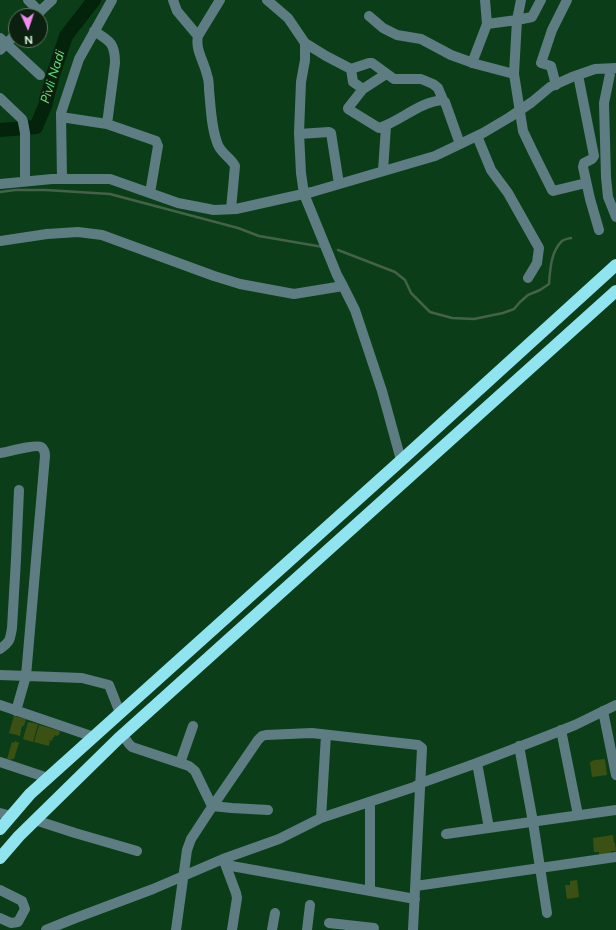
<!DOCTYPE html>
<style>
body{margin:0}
#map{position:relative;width:616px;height:930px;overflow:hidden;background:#0b3e18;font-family:Figtree,sans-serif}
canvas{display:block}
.north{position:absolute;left:8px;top:8px;width:40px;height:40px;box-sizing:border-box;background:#0c200f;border:1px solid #5f7561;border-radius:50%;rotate:177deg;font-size:11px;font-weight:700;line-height:16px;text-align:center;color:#dbf5dd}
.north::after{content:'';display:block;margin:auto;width:14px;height:18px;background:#f38af1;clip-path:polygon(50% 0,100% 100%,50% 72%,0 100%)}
</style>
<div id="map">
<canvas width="616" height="930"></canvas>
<div class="north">N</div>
</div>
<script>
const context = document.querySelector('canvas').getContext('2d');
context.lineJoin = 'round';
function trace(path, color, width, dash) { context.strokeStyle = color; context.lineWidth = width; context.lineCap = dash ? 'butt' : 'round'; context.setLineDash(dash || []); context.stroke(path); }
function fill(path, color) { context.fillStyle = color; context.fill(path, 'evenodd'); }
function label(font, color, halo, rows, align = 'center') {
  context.font = font + ' Figtree,sans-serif'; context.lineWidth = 3.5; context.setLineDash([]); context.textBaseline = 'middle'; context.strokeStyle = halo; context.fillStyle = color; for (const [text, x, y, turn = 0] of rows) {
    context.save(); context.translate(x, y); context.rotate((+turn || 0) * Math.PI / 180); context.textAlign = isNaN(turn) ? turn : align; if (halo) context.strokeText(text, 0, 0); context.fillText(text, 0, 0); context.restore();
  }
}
const stream = new Path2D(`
 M0,192L15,190H46L110,194L238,228L259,236L323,247
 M338,250L395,272L405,280L411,293L430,312L452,318L474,319L503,313L514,309L520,302L528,295L540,290L549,284C550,270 551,251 562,241C564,239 567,239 571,238`);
const river = new Path2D(`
 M0,130L36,127L45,106L53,75L66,36L94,0`);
const building = new Path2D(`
 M14,716L26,719L24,726H22L20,736L9,733Z
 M28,722L38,724L33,742L23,739Z
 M39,725L60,731L59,735H58L57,736L55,735L54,738L53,737L52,741L49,740V741H50L49,746L34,742Z
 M15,741L19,743L14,759H12L11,760L7,759L12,742L14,743Z
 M605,759L607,775L592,777L590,762L595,760Z
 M613,835L614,843H615L616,851H611V854L599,855V852H594L593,838Z
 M577,880L579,897L567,899L565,885H570V881Z`);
const minor = new Path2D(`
 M28,0L40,12
 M173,0L177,11L198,36
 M220,0L198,36C195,50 204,61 207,75C209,80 209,85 209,90C211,108 211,128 218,145C222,154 231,158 235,166L231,209
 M267,0L288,18L305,43V60L301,82L299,133L301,173L304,194L337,275L343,286
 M521,0L517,20L514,74L523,131L532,150L552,190L553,191L586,183
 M35,16L52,0
 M369,16L383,28L397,35L421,39L451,55L476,64L514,74
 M487,24L517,20L532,17L541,0
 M94,31C110,41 115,43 115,63L107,124
 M0,38L40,75
 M305,43L326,56L351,69L353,82L363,89
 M0,50L16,34
 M472,63L487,24L485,0
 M351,69L369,63H372L394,79H421L433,84L438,88L443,100
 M611,69L604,103L606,177L608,197L616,217
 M386,74L363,89L348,108V109L379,128C401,121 419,102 443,100L445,102L460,144
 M578,75L594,156L592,159L584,163L583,167L590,199L599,230
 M556,85L551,66L541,63L552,30L567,0
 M0,98L22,119L23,122L25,133V181
 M61,117L107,124L156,141L158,146L150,193
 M299,134L329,132L331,133L339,184
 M477,136L491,170L508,193L539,248L537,263L528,278
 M383,171L386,126
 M62,179L61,113L79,59L112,0
 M0,184L52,179H110L178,203L214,210L236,209L312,192L435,156L483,133L510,117L532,102L550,87L572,77L595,69L616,68
 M0,241L47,234L78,232L102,235L214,276L240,284L294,294L343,286L355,310L382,391L401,460
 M0,453C7,452 36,444 41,447C44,449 45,452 45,456L26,676L16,711
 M0,649C10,642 10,640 12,628L16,559L19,490
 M0,675L82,678L109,685L120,713
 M0,705L94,737
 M603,711L616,775
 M561,730L578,815
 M122,734L129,744L132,747L189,766L195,771L212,806L232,808L268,810
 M519,746L533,822L547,913
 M0,762L48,778
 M180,763L193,726
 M477,763L489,828
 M370,802V891
 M0,813L11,816
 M321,818L326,735
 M35,820L75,833L137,851
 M446,834L616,810
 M224,861L236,893L237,898L232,930
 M226,865L415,899
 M416,886L616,857
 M0,890L22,901L25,909L18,922L11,923L0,918
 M329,923L374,928
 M46,930L73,919L153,889L223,859L279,839L321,818L414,787L421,783L477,763L537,740L575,725L616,705
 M176,930L187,850L191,839L208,813L258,740L262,736L266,735L312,733L418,745L422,748L413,930
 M272,930L275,913
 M307,930L310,905`);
const highway = new Path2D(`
 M0,829L30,794L406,456L616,265
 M0,858L19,836L118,739L616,291`);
const waterNames = [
 ["Pivli Nadi",53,77,-73]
];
trace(stream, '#446249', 2.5);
trace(river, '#03230a', 14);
fill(building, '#3b5114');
trace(minor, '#5d7d82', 10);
trace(highway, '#90e4f0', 12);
label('italic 13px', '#60e079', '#0c200f', waterNames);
</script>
